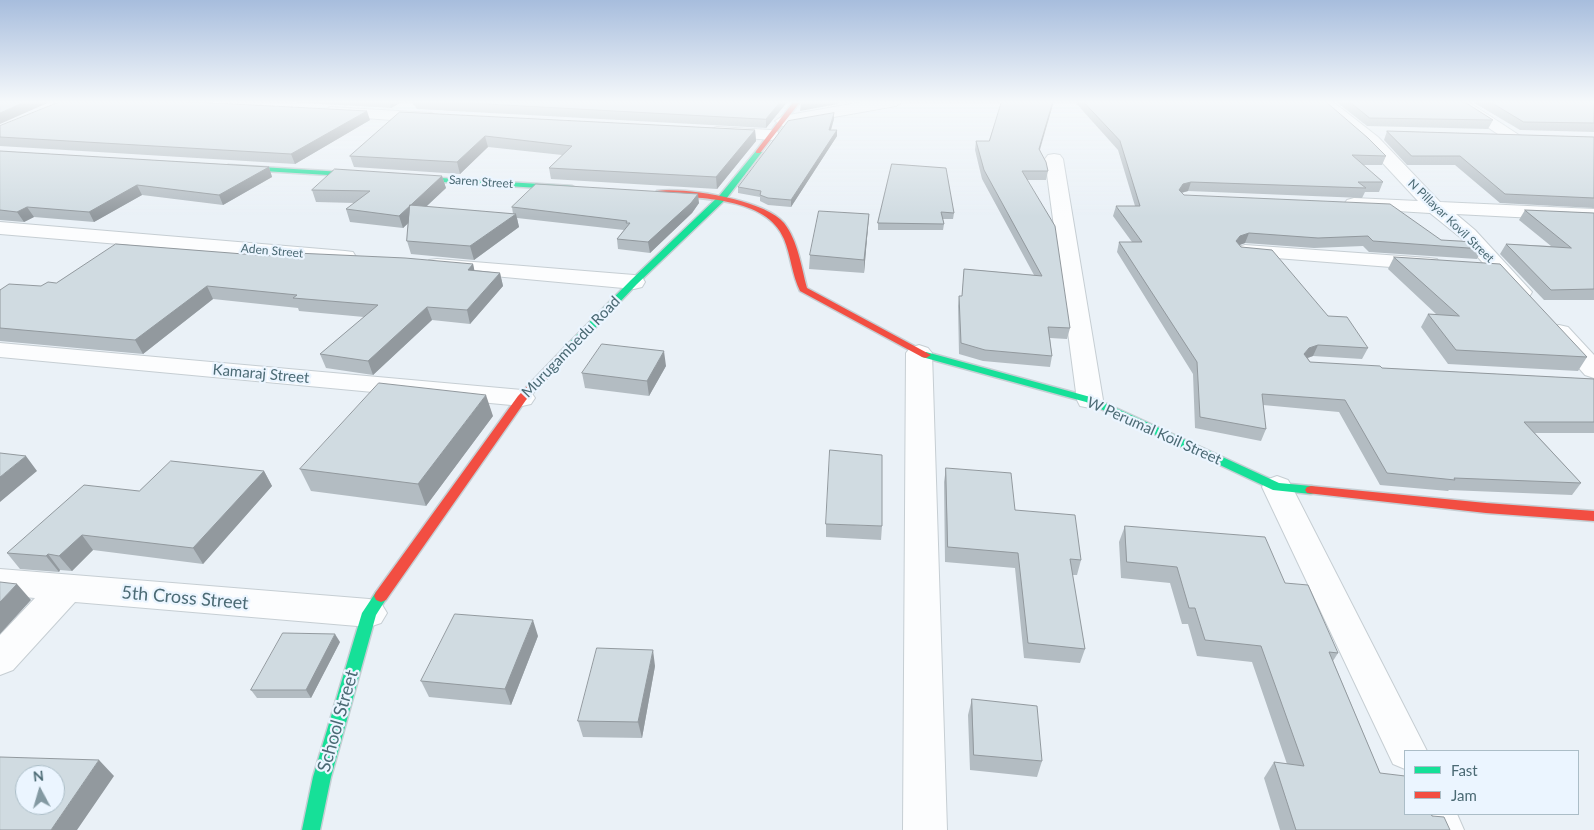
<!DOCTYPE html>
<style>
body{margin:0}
#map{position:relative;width:1594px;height:830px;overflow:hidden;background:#eaf1f7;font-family:Lato,sans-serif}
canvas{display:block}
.legend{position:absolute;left:1404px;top:750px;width:175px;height:65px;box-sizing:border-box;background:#ebf5ff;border:1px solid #abbdc7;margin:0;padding:6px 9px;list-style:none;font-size:15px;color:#4b6a74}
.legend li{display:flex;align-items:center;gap:10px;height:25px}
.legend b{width:25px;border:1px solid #abbdc7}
.north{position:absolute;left:15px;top:765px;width:50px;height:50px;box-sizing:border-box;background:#ebf5ff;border:1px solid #abbdc7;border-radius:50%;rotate:354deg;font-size:14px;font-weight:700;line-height:20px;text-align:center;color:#4b6a74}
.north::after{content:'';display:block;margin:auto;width:18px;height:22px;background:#8399a2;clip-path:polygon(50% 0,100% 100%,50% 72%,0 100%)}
</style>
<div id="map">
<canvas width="1594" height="830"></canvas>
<ul class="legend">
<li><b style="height:6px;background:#16e098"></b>Fast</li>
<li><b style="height:6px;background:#f24e42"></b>Jam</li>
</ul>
<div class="north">N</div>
</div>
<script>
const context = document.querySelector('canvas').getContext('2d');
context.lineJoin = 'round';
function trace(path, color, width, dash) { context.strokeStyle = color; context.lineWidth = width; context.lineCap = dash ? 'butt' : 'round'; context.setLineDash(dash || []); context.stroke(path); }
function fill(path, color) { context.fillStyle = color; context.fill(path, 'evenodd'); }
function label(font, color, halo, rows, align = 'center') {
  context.font = font + ' Lato,sans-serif'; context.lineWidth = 4.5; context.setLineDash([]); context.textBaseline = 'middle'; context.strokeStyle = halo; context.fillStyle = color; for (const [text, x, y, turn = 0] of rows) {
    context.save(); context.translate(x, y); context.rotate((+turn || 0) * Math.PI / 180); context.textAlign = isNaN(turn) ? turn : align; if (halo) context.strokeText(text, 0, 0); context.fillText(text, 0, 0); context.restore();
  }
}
const street = new Path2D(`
 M868,101H903L896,106L783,126L775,121L783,116Z
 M1315,101H1332L1378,137L1440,202L1594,209V221L1456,214L1475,230L1532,292L1529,297L1521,299L1513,297L1461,238L1430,213L1347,208L1344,204L1347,200L1354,198L1418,201L1366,145Z
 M1449,101H1467L1525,139L1523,143H1511Z
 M330,107L432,113L440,118L432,123L324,115L322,112Z
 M717,127L771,130L777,131L779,135L777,139L771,140L711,135L709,132L711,129Z
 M1054,154L1060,155L1063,159L1103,400L1100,406L1090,408L1080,406L1077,400L1045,159L1048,155Z
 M0,222L345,251L353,252L356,257L353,262L345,263L0,234Z
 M1245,245L1429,258L1437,259L1440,264L1437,269L1429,270L1238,255L1234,251L1238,247Z
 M437,259L634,275L642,277L645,282L642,287L634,289L429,270L426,265L429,260Z
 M1559,325L1568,327L1594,355V378L1585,375L1547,332L1550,327Z
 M0,343L522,390L531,392L535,398L531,404L522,406L0,357Z
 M919,345L928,348L932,353L947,830H903L906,353L910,348Z
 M1277,476L1288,480L1292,487L1427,751H1405V769L1393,764L1262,487L1266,480Z
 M0,569L369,599L381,603L387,613L381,623L369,627L75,602L13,670L0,675V635L35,598L0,595Z
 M1413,814H1457L1464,830H1420Z`);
const fast = new Path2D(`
 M756,151L762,152L726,199L637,284L574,350H566L565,348L566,346L631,280L720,195Z
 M228,165L572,186L576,188L572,190L231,169H228Z
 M926,352L1094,398L1279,483L1311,486L1315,487L1317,490L1315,493L1311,494L1273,490L1086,402L922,357L921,355Z
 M381,590L386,592L388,596L376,615L331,777L320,830H302L313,777L362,613L376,592Z`);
const jam = new Path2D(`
 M794,101L800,102L760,153H756V151Z
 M657,191C686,187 765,200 784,223C798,241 801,266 807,288L931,355L926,358L922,357L800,291C792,275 791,256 784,239C767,197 699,198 660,195L656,193Z
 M570,345L575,348L574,350L526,400L386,600L381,602L376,600L374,596L376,592L518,396L566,346Z
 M1311,486L1486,503L1594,511V521L1486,513L1307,493L1305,490L1307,487Z`);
const wall = new Path2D(`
 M270,101H403L391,108Z
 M411,101H788L766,128L417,109Z
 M1002,101H1054L1040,150L1048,171L1046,180H1027L1070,328L1067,339L1050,338L1052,356L1050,367L983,361L959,354L958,306L959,296H962L964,269L1034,275L982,179L975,150L976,141H989Z
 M1074,101H1325L1386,156L1382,165H1362L1383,182L1379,192H1365L1362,198L1188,191L1182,193L1184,195L1441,240L1482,249L1477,259L1369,252L1363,246L1314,248L1245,243L1239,245L1368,348L1362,359L1313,356L1308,358L1310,362L1382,368L1594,379V433H1535L1581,483L1572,495L1449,490L1448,491L1380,485L1339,412L1263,405L1266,429L1261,441L1195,428L1193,374L1117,252L1119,242H1132L1113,216L1116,206H1135L1118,150Z
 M1335,101H1463L1493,120L1488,129L1367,126Z
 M1471,101H1594V132L1520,130Z
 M400,112L755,130L756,141L717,189L551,179L549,168L562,155L488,147L460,174L354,167L350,156Z
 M834,119L831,130L837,136L791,207L768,205L760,201V197L738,193V187Z
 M370,120L295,164L0,146V126Z
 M1387,131L1594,137V208L1500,203L1455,165H1407L1384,140Z
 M0,151L269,167L272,177L223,205L142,195L94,222L34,217L24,222L0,220Z
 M892,164L954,213L953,219H943L944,224L943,230H878V223Z
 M442,176L446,188L426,207L513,214L512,207L699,203L692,213L650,253L618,249L617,239L624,230L517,218L519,227L474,260L411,254L407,241L408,223L403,228L350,222L346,209L355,203L316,202L312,190Z
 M1525,210L1594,213V300H1544L1500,254L1506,244L1551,246L1519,220Z
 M869,214L864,273L809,269L810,255Z
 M269,256L473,264L474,270L500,273L503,286L470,324L432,320L373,375L326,368L320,354L364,317L299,311L298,308L213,299L143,354L0,341V290L41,286L56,283Z
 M1394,257L1587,357L1578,371L1448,364L1421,327L1428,314H1436L1388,269Z
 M666,366L649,396L585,388L582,373Z
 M493,416L426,506L311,491L300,469Z
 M946,468L1015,510L1081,560L1077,575H1072L1085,649L1080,663L1024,658L1015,568L945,562L944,482Z
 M264,471L272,486L203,564L93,550L72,571L60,570L59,572L20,569L7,553L139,491Z
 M826,524L882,526L881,540L826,537Z
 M1125,526L1285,583L1338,653L1333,661L1380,773L1450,830H1280L1264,778L1274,762L1287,764L1252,662L1197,656L1188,624H1182L1170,583L1121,578L1119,542Z
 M538,636L511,705L429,697L421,681Z
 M340,642L311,698H257L251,690Z
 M655,666L642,738L583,737L578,721Z
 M972,699L1042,761L1037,777L970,770L968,715Z`);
const shadedWall = new Path2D(`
 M27,101H52L0,124V113Z
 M389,101H403L391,108Z
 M781,101H788L766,128V119Z
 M806,101H838V104L800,111L801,102Z
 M1053,101H1054L1037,158L1039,149Z
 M367,111L370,120L295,164L291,154Z
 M834,113V119L829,136V130Z
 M755,130L756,141L717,189L716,177Z
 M837,130V136L791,207V200Z
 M485,136L488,147L460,174L457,162Z
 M269,167L272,177L223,205L219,195Z
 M442,176L446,188L403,228L399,216Z
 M1191,182L1188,191L1180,193L1179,190L1183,184Z
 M137,185L142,195L94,222L89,212Z
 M698,194L699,203L692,213L650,253L648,242Z
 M27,207L34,217L24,222L17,212Z
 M516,214L519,227L474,260L470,246Z
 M869,214L868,227L864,273V260Z
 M1249,233L1245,243L1237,246L1236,241L1240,236Z
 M473,264L476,277L468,270Z
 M500,273L503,286L470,324L467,310Z
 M207,286L213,299L143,354L135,340Z
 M427,307L432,320L373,375L368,361Z
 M1318,345L1313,356L1304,359V354L1309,348Z
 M664,351L666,366L649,396L647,381Z
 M486,395L493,416L426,506L418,484Z
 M26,456L37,471L0,502V477Z
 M264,471L272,486L203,564L193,548Z
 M82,535L93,550L72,571L59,556Z
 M48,554L60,570L59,572L46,556Z
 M17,584L31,600L0,634V602Z
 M533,620L538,636L511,705L505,689Z
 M335,634L340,642L311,698L306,690Z
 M653,650L655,666L642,738L638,722Z
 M99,760L114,776L77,830H51Z`);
const building = new Path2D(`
 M0,101H27L0,113Z
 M62,101H176L367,111L291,154L0,137V126Z
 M432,101H781L766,119Z
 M1002,101H1053L1039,149L1046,162L1048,171H1022L1055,226L1070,328L1048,327L1052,356L985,350L961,343L959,296H962L964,269L1042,276L984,170L976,141H989Z
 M1083,101H1325L1368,138L1386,156L1352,155L1383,182H1358L1366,188L1191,182L1183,184L1179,190L1184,195L1390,204L1441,240L1476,242L1482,249L1373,241L1368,236L1318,238L1249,233L1240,236L1236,241L1241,247L1272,250L1328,316L1347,317L1368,348L1318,345L1309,348L1304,354L1310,362L1380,366L1382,368L1594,379V422H1524L1581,483L1454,478L1455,480L1387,473L1345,400L1262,394L1266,429L1200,417L1197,362L1119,242H1142L1116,206H1140L1120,141Z
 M1349,101H1463L1493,120L1370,118Z
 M1489,101H1594V123L1524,122Z
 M400,112L755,130L716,177L549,168L572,146L485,136L457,162L350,156Z
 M834,113L829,130H837L791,200L768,198L760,195L761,191L738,187L788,121Z
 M1387,131L1594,137V198L1505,194L1460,156H1412Z
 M0,151L269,167L219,195L137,185L89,212L27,207L17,212L0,210Z
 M892,164L946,168L954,213L941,212L944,224L878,223Z
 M335,169L442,176L399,216L346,209L370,191L312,190Z
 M536,184L698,194L691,203L648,242L617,239L630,223H626L627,221L512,207Z
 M410,205L516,214L470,246L407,241Z
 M1525,210L1594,213V289L1551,290L1506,244L1571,248Z
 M819,211L869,214L864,260L810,255Z
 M116,244L269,256L274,252L405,258L473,264L468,270L500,273L467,310L427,307L368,361L320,354L378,305L293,298L297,295L207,286L135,340L0,328V290L9,284L41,286L48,282L56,283Z
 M1394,257L1500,264L1587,357L1456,350L1428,314L1459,316Z
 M602,344L664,351L647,381L582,373Z
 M379,383L486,395L418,484L300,469Z
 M830,450L882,455V526L826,524Z
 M0,453L26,456L0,477Z
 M171,461L264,471L193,548L82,535L59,556L48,554L46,556L7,553L84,485L139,491Z
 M946,468L1011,473L1015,510L1075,515L1081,560L1070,559L1085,649L1028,643L1018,553L948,547Z
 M1125,526L1265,537L1285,583L1308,585L1338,653L1329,652L1380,773L1405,776V814H1431L1432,816L1444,817L1450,830H1296L1274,762L1304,766L1261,646L1205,640L1195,608H1189L1177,567L1127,562Z
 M0,582L17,584L0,602Z
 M455,614L533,620L505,689L421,681Z
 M283,633L335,634L306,690H251Z
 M597,648L653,650L638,722L578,721Z
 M972,699L1037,706L1042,761L974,755Z
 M0,757L99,760L51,830H0ZM25,775H55V805H25Z`);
const farStreetnames = [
 ["Saren Street",481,182,4],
 ["N Pillayar Kovil Street",1451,221,44],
 ["Aden Street",272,251,5]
];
const streetNames = [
 ["Murugambedu Road",571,347,-46],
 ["Kamaraj Street",261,374,5],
 ["W Perumal Koil Street",1154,431,24]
];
const nearStreetnames = [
 ["5th Cross Street",185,598,5],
 ["School Street",338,721,-74]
];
trace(street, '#c6ced3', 2);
trace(fast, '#c5ced3', 3);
trace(jam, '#c5ced3', 3);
fill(street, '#fcfdfe');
fill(fast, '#16e098');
fill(jam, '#f24e42');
fill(wall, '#b3bcc2');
fill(shadedWall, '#92999e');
fill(building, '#d0dbe1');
trace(building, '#92999e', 1);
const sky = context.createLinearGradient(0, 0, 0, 217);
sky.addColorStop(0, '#a7bddd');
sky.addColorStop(0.47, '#f6f9fb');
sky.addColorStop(1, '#f6f9fb00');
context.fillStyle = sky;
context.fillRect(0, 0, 1594, 217);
label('12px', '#4b6a74', '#ebf5ff', farStreetnames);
label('15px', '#4b6a74', '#ebf5ff', streetNames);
label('18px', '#4b6a74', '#ebf5ff', nearStreetnames);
</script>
